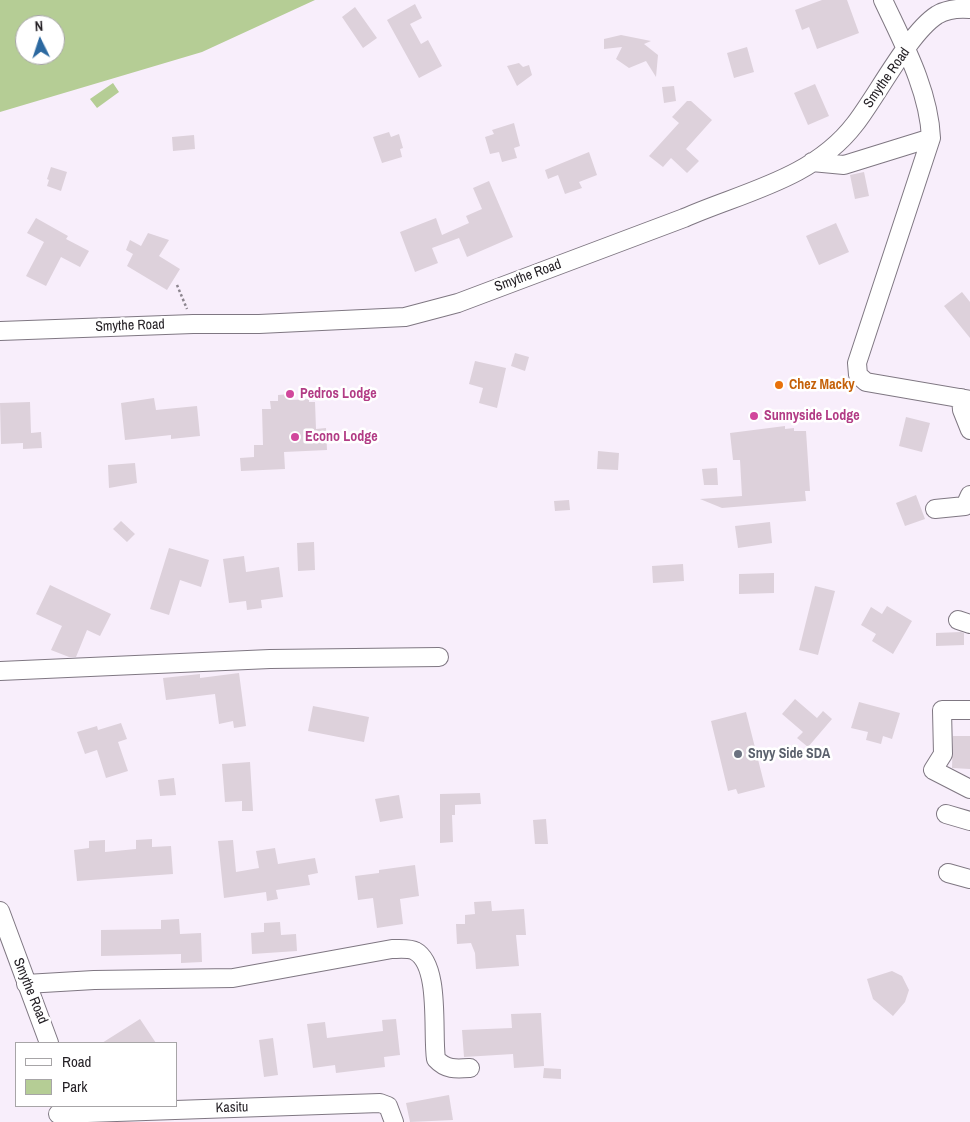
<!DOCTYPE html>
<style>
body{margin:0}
#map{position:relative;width:970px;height:1122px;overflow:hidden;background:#f8eefb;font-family:"Archivo Narrow",sans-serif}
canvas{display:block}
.legend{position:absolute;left:15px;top:1042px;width:162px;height:65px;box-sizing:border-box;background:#fff;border:1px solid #a7a5a7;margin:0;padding:6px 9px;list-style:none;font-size:15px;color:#231f24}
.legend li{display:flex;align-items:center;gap:10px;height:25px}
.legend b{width:25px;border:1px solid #a7a5a7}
.north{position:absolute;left:15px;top:15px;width:50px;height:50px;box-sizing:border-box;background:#fff;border:1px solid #a7a5a7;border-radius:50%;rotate:356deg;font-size:14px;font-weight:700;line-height:20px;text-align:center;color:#231f24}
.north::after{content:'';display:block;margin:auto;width:18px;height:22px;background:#2c69a0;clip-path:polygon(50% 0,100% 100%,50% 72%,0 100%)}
</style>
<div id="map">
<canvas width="970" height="1122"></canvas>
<ul class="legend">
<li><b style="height:6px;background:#fff"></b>Road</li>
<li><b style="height:14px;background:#b5cd95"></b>Park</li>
</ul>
<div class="north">N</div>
</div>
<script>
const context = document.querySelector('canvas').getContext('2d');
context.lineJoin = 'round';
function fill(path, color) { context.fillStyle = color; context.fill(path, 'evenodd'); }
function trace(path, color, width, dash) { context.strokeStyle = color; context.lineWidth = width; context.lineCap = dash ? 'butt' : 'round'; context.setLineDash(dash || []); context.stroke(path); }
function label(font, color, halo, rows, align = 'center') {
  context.font = font + ' "Archivo Narrow",sans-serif'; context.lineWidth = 5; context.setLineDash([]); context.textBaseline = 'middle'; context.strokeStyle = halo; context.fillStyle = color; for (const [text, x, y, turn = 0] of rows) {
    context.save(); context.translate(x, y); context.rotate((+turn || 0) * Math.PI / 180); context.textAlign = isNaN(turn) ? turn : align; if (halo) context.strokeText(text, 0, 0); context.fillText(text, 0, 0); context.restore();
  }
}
const green = new Path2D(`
 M0,0H315L202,52L0,112ZM25,25H55V55H25Z
 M113,83L119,92L97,108L90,99Z`);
const building = new Path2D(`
 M822,0H847L859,33L817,49L809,27L802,30L795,10Z
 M415,4L422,18L410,24L421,44L428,40L442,66L419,78L387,20Z
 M355,7L377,38L363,48L342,17Z
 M621,35L651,41L644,44L658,55L656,77L646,61L629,68L616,59L622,47L604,49V39Z
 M747,47L754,72L734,78L727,53Z
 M519,63L523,67L529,65L532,75L517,86L507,66Z
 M815,84L829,116L808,125L794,93Z
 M674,86L676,101L664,103L662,87Z
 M687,101H691L712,120L686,149L699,161L687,173L671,158L663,167L649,156L679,123L672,117Z
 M514,123L520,146L514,148L517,158L502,162L499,152L490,154L485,137L494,134L492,130Z
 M389,132L391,137L399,134L403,148L400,149L402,157L382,163L373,137Z
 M194,135L195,149L173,151L172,137Z
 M589,152L597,175L579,182L582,188L565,194L558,175L548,179L545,170Z
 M51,167L67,172L61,191L47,186L49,180L47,179Z
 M864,172L869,196L855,199L850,175Z
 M489,181L513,237L467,257L459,238L432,248L438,263L415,272L400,232L436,218L442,235L469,223L466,216L482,209L473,188Z
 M36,218L68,236L66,239L89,251L80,267L61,257L46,286L26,276L44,242L27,233Z
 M836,223L849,252L819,265L806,236Z
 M148,233L169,240L159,256L180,269L167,290L127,266L133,254L126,250L130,240L141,246Z
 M962,292L970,302V338L944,306Z
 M515,353L529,357L525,371L511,366Z
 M475,361L506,368L497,408L479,403L483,388L469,384Z
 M290,394V400L309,399V402H315L316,429L326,428L327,450L284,452L285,469L241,471L240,458L254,457V445H263L262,409H271L270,401H278V395Z
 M154,398L156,410L197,406L200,436L171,439V435L125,440L121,403Z
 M30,402L31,433L41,432L42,448L23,449V443L1,444L0,403Z
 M906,417L930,423L922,452L899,446Z
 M785,426V429L794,428V431H806L810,491H805L806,501L722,508L700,499L742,496L740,460H733L730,433Z
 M598,451L619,453L618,470L597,469Z
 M135,463L137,483L109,488L108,465Z
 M717,468L718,485H704L702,469Z
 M916,495L925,519L905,526L896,503Z
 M569,500L570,510L555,511L554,501Z
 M121,521L135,534L127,542L113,529Z
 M770,522L772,543L738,548L735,526Z
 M314,542L315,570L298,571L297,543Z
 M169,548L209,560L201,587L180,580L169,615L150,609Z
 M244,556L246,572L279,567L283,597L261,600L262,608L247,610L246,601L229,603L223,559Z
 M683,564L684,581L653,583L652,566Z
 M774,573V593L739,594V574Z
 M50,585L111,614L100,636L87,630L76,657H69L51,650L62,626L36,614Z
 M815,586L835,591L818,655L799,650Z
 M887,606L912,621L893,654L872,641L876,634L861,625L871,607L882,614Z
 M961,632L964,633V645L936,646V633Z
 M239,673L246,726L234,728L233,721L219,724L215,694L166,700L163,678L200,674V678Z
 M795,699L817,718L823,711L832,719L808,747L797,738L803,732L782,714Z
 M859,702L900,713L892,739L883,736L881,744L866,740L868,732L851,728Z
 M313,706L369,717L364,742L308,731Z
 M746,712L765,787L738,794L736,789L728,791L711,721Z
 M121,723L127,739L118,742L128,771L106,778L97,750L85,754L77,732L97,726L98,730Z
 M953,736H970V769L952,768Z
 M250,762L253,811H242V801L225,802L222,764Z
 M174,778L176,795L160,796L158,780Z
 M480,793L481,804L455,805V815H452L453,842L440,843V794Z
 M399,795L403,818L380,822L375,799Z
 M546,819L548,844H535L533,820Z
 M152,839V847L171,846L173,874L77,881L74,850L89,848V841L105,840V852L136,849V840Z
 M233,840L236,872L259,868L256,851L275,848L278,864L315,858L318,873L308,875L310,885L276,890L278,899L267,901L266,892L224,898L218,841Z
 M415,865L419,896L400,899L403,924L377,928L373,898L358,900L355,876L379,873V870Z
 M491,901L492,911L524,909L526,935H516L519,966L476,969L475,953L471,943L457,944L456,924H465V915L475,914L474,902Z
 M179,919L180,934L201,933L202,962L181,963V954L101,956V930L161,929V920Z
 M280,922L281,935L296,934L297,951L252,954L251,933L264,932V923Z
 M892,971L902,976L909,990L905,1002L893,1016L873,999L867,979Z
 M541,1013L544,1066L514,1068L513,1054L464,1057L462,1030L512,1028L511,1014Z
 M140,1019L156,1043H102Z
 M396,1019L400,1055L384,1057L385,1067L336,1073L335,1065L313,1068L307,1024L325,1022L327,1038L383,1031L382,1020Z
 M273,1038L278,1075L264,1077L259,1040Z
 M544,1068L561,1069V1079L543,1078Z
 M449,1095L453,1120L410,1122L406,1103Z`);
const path = new Path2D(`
 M177,285L187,309`);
const minor = new Path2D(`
 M883,0C903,43 929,90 931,138L857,363L858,375L866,382L970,400
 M812,162L844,165L931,138
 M0,331L193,324H259L405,317L458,303L684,218C743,192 813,179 855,124C877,96 909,33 937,15C947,9 958,8 970,9
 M961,398L962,410L970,430
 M935,509L965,506L970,495
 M958,620L970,624
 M0,671L270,659L439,657
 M970,710H942L943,754L933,770L970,789
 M946,814L970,821
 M948,873L970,879
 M0,911L49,1043
 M26,984L94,980L233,978L392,949C399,949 410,948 415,951C441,965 432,1033 436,1059C446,1070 456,1069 470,1068
 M58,1114L380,1103L388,1106L394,1122`);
const markers = [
 [779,385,5,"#e8710a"],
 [290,394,5,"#d1479c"],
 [754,416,5,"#d1479c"],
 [295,437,5,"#d1479c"],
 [738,754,5,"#6b7280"]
];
const streetNames = [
 ["Smythe Road",887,78,-55],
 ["Smythe Road",528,276,-20],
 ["Smythe Road",130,326,-2],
 ["Smythe Road",30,991,68],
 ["Kasitu",232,1108,-2]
];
const foodNames = [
 ["Chez Macky",789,385]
];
const hotelNames = [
 ["Pedros Lodge",300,394],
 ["Sunnyside Lodge",764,416],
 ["Econo Lodge",305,437]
];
const worshipNames = [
 ["Snyy Side SDA",748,754]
];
fill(green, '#b5cd95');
fill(building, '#ddd1db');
trace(minor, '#7f7782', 20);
trace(path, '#8c858e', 2.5, [2.5, 2.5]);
trace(minor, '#fff', 18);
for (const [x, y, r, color] of markers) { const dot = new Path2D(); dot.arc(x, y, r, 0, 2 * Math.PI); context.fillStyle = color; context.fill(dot); trace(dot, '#fff', 2); }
label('14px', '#231f24', '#fff', streetNames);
label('bold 14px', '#c56008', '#fff', foodNames, 'left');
label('bold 14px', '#b23c85', '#fff', hotelNames, 'left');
label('bold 14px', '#5b616d', '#fff', worshipNames, 'left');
</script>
